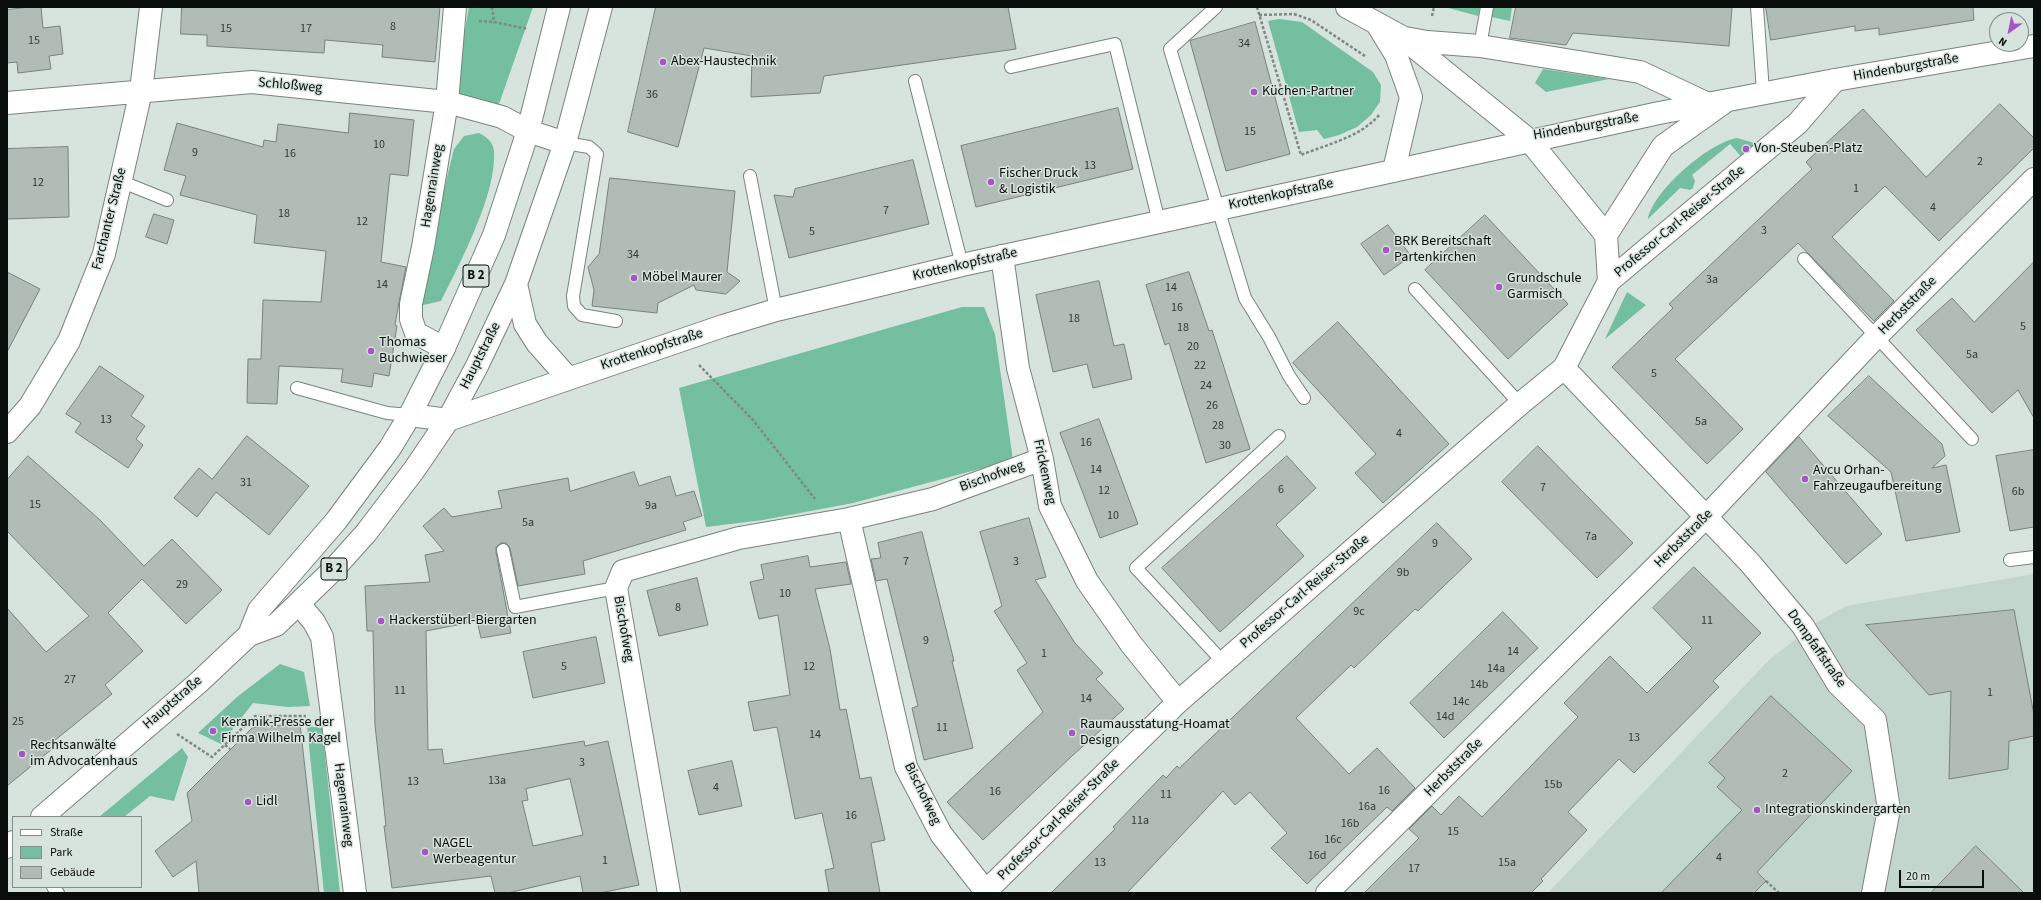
<!DOCTYPE html>
<meta charset="utf-8">
<style>
body{margin:0}
#map{position:relative;width:2041px;height:900px;overflow:hidden;background:#d7e3dd;font-family:"Source Sans 3",sans-serif}
canvas{display:block}
.frame{position:absolute;inset:0;border:8px solid #090d0b;pointer-events:none}
.legend{position:absolute;left:12px;top:816px;width:130px;height:72px;box-sizing:border-box;background:#d7e3dd;border:1px solid #858d89;margin:0;padding:5px 7px;list-style:none;font-size:12px;color:#090d0b}
.legend li{display:flex;align-items:center;gap:8px;height:20px}
.legend b{width:20px;border:1px solid #858d89}
.north{position:absolute;left:1989px;top:12px;width:40px;height:40px;box-sizing:border-box;background:#d7e3dd;border:1px solid #858d89;border-radius:50%;rotate:213deg;font-size:11px;font-weight:700;line-height:16px;text-align:center;color:#090d0b}
.north::after{content:'';display:block;margin:auto;width:14px;height:18px;background:#a755c5;clip-path:polygon(50% 0,100% 100%,50% 72%,0 100%)}
.scale{position:absolute;left:1899px;top:870px;width:85px;height:18px;box-sizing:border-box;border:2px solid #090d0b;border-top:0;padding-left:5px;font-size:12px;line-height:14px;white-space:nowrap;color:#090d0b;-webkit-text-stroke:3px #d7e3dd;paint-order:stroke}
</style>
<div id="map">
<canvas width="2041" height="900"></canvas>
<div class="frame"></div>
<ul class="legend">
<li><b style="height:5px;background:#fff"></b>Straße</li>
<li><b style="height:11px;background:#73bfa0"></b>Park</li>
<li><b style="height:11px;background:#b1bcb7"></b>Gebäude</li>
</ul>
<div class="north">N</div>
<div class="scale">20 m</div>
</div>
<script>
const context = document.querySelector('canvas').getContext('2d');
context.lineJoin = 'round';
function fill(path, color) { context.fillStyle = color; context.fill(path, 'evenodd'); }
function trace(path, color, width, dash) { context.strokeStyle = color; context.lineWidth = width; context.lineCap = dash ? 'butt' : 'round'; context.setLineDash(dash || []); context.stroke(path); }
function label(font, color, halo, rows, align = 'center') {
  context.font = font + ' "Source Sans 3",sans-serif'; context.lineWidth = 3; context.setLineDash([]); context.textBaseline = 'middle'; context.strokeStyle = halo; context.fillStyle = color; for (const [text, x, y, turn = 0] of rows) {
    context.save(); context.translate(x, y); context.rotate((+turn || 0) * Math.PI / 180); context.textAlign = isNaN(turn) ? turn : align; if (halo) context.strokeText(text, 0, 0); context.fillText(text, 0, 0); context.restore();
  }
}
const built = new Path2D(`
 M2034,574V893H1548L1769,660L1816,623L1846,606Z`);
const green = new Path2D(`
 M469,7H533L499,104L453,96Z
 M1445,7H1480L1478,16Z
 M1493,7H1512L1510,21L1491,17Z
 M1279,19L1302,22L1373,72L1381,85L1380,102L1371,115L1357,127L1339,135L1324,139L1317,130L1299,132L1268,21Z
 M1543,69L1609,79L1546,92L1535,83Z
 M479,133C486,137 493,141 494,151C497,193 460,263 441,301L419,306L423,274L454,149L464,136Z
 M1737,138L1758,144L1746,162L1730,144L1692,175L1695,181L1693,188L1690,190L1680,188L1648,219C1653,191 1708,143 1737,138Z
 M1627,292L1646,305L1605,339Z
 M962,307H984L995,334L1013,460L853,503L763,520L706,527L679,388Z
 M280,664L304,672L310,706L288,707L253,703L221,744L198,733L237,697Z
 M307,726L322,728L340,893H324Z
 M182,748L188,757L174,801L150,796L124,817H99Z`);
const building = new Path2D(`
 M30,7H41L43,28L60,26L63,54L49,56L51,69L18,73L17,62L7,63V10Z
 M182,7H440L435,62L382,57L383,45L325,40L324,53L207,46V35L181,34Z
 M656,7H1008L1016,49L824,76L820,93L751,97L752,56L704,48L678,147L628,132Z
 M1516,7H1732L1729,46L1573,33L1566,45L1510,38Z
 M1766,7H1973L1974,20L1879,35V28L1855,31V26L1771,40Z
 M1255,22L1290,154L1226,171L1190,41Z
 M2000,104L2034,138V148L1939,241L1885,186L1832,237L1894,301L1874,321L1798,243L1675,359L1743,429L1707,464L1612,367L1673,308L1669,304L1812,169L1806,162L1863,109L1926,177Z
 M1118,108L1133,169L976,207L961,146Z
 M350,113L414,120L408,176L390,174L381,262L406,267L399,302L395,325L397,326L389,376L374,373L372,387L341,382L343,369L279,366L277,404L247,403L248,359H261L263,300L321,302L326,251L254,243L257,215L180,195L186,176L164,170L177,123L263,147L264,140L276,142L278,124L348,133Z
 M68,147L69,217L7,219V149Z
 M913,160L929,224L789,258L774,195L793,197L795,189Z
 M610,178L735,191L727,272L740,281L726,294L696,290L694,285L658,303L657,313L592,306L594,290L588,267L599,254Z
 M154,214L174,220L167,244L146,237Z
 M1485,215L1568,304L1508,359L1425,270Z
 M1388,225L1411,256L1384,275L1361,244Z
 M2034,262V418L2018,390L1992,413L1916,330L1952,298L1974,322Z
 M7,272L40,289L7,352Z
 M1189,272L1209,331L1212,330L1250,449L1206,463L1169,343L1165,345L1146,285Z
 M1099,281L1114,346L1124,344L1132,379L1093,388L1087,364L1053,372L1036,295Z
 M1338,322L1449,444L1383,503L1355,473L1376,454L1293,363Z
 M100,366L144,396L131,416L145,426L136,439L143,445L128,468L75,432L81,423L66,414Z
 M1869,376L1942,444L1945,456L1932,468L1946,465L1960,532L1906,541L1891,472L1828,416Z
 M1099,419L1138,524L1100,538L1060,433Z
 M247,436L309,486L269,535L216,492L197,517L174,498L199,468L212,479Z
 M1799,437L1882,534L1846,564L1766,472Z
 M1538,446L1633,543L1597,578L1502,482Z
 M2034,450V527L2010,531L1996,456Z
 M28,456L100,520L144,566L172,539L222,590L186,624L142,579L108,613L143,651L105,685L112,694L49,745L52,749L7,786V608L46,652L89,616L7,531V480Z
 M1287,456L1316,488L1276,525L1304,556L1220,632L1162,568Z
 M634,472L639,486L670,476L676,496L694,491L702,516L683,522L686,530L583,561L585,574L518,586L510,548L506,543H501L496,547V552L511,633L481,638L477,621L426,631L428,750L442,749L444,764L584,741L585,746L608,741L639,885L600,893H583L580,876L508,893H495L491,876L392,888L384,826H386L375,725L373,631H367L365,586L430,582L425,555L444,551L423,526L444,508L452,517L502,508L498,491L568,478L570,491ZM570,779L583,835L533,846L522,801L528,800L526,789Z
 M1029,518L1046,577L1035,580L1075,643L1103,673L1096,679L1124,709L1072,756L983,840L947,802L1043,712L1017,670L1027,663L994,611L1002,606L980,532Z
 M1437,523L1472,559L1418,611L1415,609L1354,668L1351,665L1296,718L1349,774L1377,748L1415,788L1392,811L1387,807L1307,884L1271,848L1287,833L1250,792L1235,805L1223,791L1127,893H1051L1115,829L1113,827L1163,775L1166,778L1177,766L1179,768Z
 M922,532L954,661H952L973,748L924,760L912,708L918,706L887,579L876,581L871,559L881,558L878,543Z
 M808,556L810,567L846,562L851,584L815,589L830,649L840,710L846,709L860,779L871,777L885,840L871,843L880,893H829L825,870L834,868L822,813L795,819L777,727L754,731L748,702L790,695L778,615L759,619L750,582L764,579L761,565Z
 M1694,567L1761,633L1713,681L1719,687L1634,773L1619,759L1568,812L1587,830L1541,879L1543,881L1531,893H1364L1419,838L1409,829L1432,806L1441,815L1459,796L1482,817L1578,717L1564,703L1610,656L1647,693L1692,648L1653,608Z
 M697,578L708,625L659,636L647,591Z
 M2014,610L2034,715V736L2009,741L2008,769L1949,779L1951,691L1929,695L1866,625Z
 M1503,612L1538,648L1444,738L1410,703Z
 M596,637L605,683L533,698L523,652Z
 M1771,696L1852,771L1757,872L1766,881L1754,893H1661L1742,810L1717,787L1725,778L1709,763Z
 M300,724L319,893H199L196,861L173,877L155,851L192,821L187,793L252,728Z
 M732,761L742,806L699,815L688,771Z
 M1976,846L2024,893H1931Z`);
const path = new Path2D(`
 M492,7L494,22L528,29
 M1257,7L1301,155C1328,144 1361,137 1380,114
 M1259,15L1294,14L1311,20L1365,56
 M1432,16L1434,7
 M479,21L494,22
 M699,365L753,420L815,499
 M177,734L212,757L255,716H306
 M225,745L230,749
 M1766,881L1779,893`);
const lane = new Path2D(`
 M1216,7L1170,49L1245,298L1269,337L1289,376L1304,398
 M1757,7L1763,92
 M1480,46L1487,7
 M1011,67L1115,44L1159,222
 M915,81L962,265
 M565,143L589,147L597,154L573,296L574,306L582,315L616,321
 M750,176L776,310
 M120,181L167,200
 M1804,259L1972,439
 M1415,289L1520,404
 M297,388L387,413L410,415
 M503,550L515,607L616,588
 M2010,560L2034,557
 M1224,663L1136,568L1279,436
 M53,887L58,893`);
const street = new Path2D(`
 M1347,7L1402,37L1529,140L1606,235L1609,281
 M1377,24L1396,55L1411,97L1394,170
 M1405,38L1427,42L1480,46L1640,72L1708,104
 M7,103L252,82L447,102L502,117L528,131L565,143
 M1606,235L1663,146L1726,101
 M1002,256L1018,368L1042,459L1050,506L1087,581L1131,644L1178,702
 M444,348L416,333L411,319V304L423,247L447,102L455,7
 M1564,368L1750,563L1803,626L1838,684L1875,720L1889,809L1873,893
 M7,432L30,406L69,341L104,254L141,91L151,7
 M849,519L906,767L941,834L987,893
 M299,604L314,622L322,637L355,893
 M669,893L616,588L623,571L739,538L849,519L933,499L1042,459
 M984,893L1178,702L1520,404L1564,368L1609,281L1798,123L1835,80
 M1327,893L1705,518L1876,337L2034,179`);
const secondary = new Path2D(`
 M410,415L448,420L723,326L776,310L962,265L1659,113L1835,80L2034,46`);
const primary = new Path2D(`
 M516,284L525,324L537,343L568,378
 M249,635L276,625L331,572L366,533L414,470L448,420L477,366L516,284L565,143L601,7
 M42,817L198,683L249,635L259,610L336,521L390,448L410,415L444,348L494,235L528,131L559,7
 M7,847L13,842`);
const markers = [
 [663,62,4,"#a755c5"],
 [1254,92,4,"#a755c5"],
 [1746,149,4,"#a755c5"],
 [991,182,4,"#a755c5"],
 [1386,250,4,"#a755c5"],
 [634,278,4,"#a755c5"],
 [1499,287,4,"#a755c5"],
 [371,351,4,"#a755c5"],
 [1805,479,4,"#a755c5"],
 [381,621,4,"#a755c5"],
 [213,731,4,"#a755c5"],
 [1072,733,4,"#a755c5"],
 [22,754,4,"#a755c5"],
 [248,802,4,"#a755c5"],
 [1757,810,4,"#a755c5"],
 [425,852,4,"#a755c5"]
];
const numberNames = [
 ["8",393,27],
 ["15",226,29],
 ["17",306,29],
 ["15",34,41],
 ["34",1244,44],
 ["36",652,95],
 ["15",1250,132],
 ["10",379,145],
 ["9",195,153],
 ["16",290,154],
 ["2",1980,162],
 ["13",1090,166],
 ["12",38,183],
 ["1",1856,189],
 ["4",1933,208],
 ["7",886,211],
 ["18",284,214],
 ["12",362,222],
 ["3",1764,231],
 ["5",812,232],
 ["34",633,255],
 ["3a",1712,280],
 ["14",382,285],
 ["14",1171,288],
 ["16",1177,308],
 ["18",1074,319],
 ["5",2023,327],
 ["18",1183,328],
 ["20",1193,347],
 ["5a",1972,355],
 ["22",1200,366],
 ["5",1654,374],
 ["24",1206,386],
 ["26",1212,406],
 ["13",106,420],
 ["5a",1701,422],
 ["28",1218,426],
 ["4",1399,434],
 ["16",1086,443],
 ["30",1225,446],
 ["14",1096,470],
 ["31",246,483],
 ["7",1543,488],
 ["6",1281,490],
 ["12",1104,491],
 ["6b",2018,492],
 ["15",35,505],
 ["9a",651,506],
 ["10",1113,516],
 ["5a",528,523],
 ["7a",1591,537],
 ["9",1435,544],
 ["7",906,562],
 ["3",1016,562],
 ["9b",1403,573],
 ["29",182,585],
 ["10",785,594],
 ["8",678,608],
 ["9c",1359,612],
 ["11",1707,621],
 ["9",926,641],
 ["14",1513,652],
 ["1",1044,654],
 ["5",564,667],
 ["12",809,667],
 ["14a",1496,669],
 ["27",70,680],
 ["14b",1479,685],
 ["11",400,691],
 ["1",1990,693],
 ["14",1086,699],
 ["14c",1461,702],
 ["14d",1445,717],
 ["25",18,722],
 ["11",942,728],
 ["14",815,735],
 ["13",1634,738],
 ["3",582,763],
 ["2",1785,774],
 ["13a",497,781],
 ["13",413,782],
 ["15b",1553,785],
 ["4",716,788],
 ["16",1384,791],
 ["16",995,792],
 ["11",1166,795],
 ["16a",1367,807],
 ["16",851,816],
 ["11a",1140,821],
 ["16b",1350,824],
 ["15",1453,832],
 ["16c",1333,840],
 ["16d",1317,856],
 ["4",1719,858],
 ["1",605,861],
 ["13",1100,863],
 ["15a",1507,863],
 ["17",1414,869]
];
const shields = [
 [476,276,26],
 [334,569,26]
];
const shieldNames = [
 ["B 2",476,276],
 ["B 2",334,569]
];
const poiNames = [
 ["Abex-Haustechnik",671,62],
 ["Küchen-Partner",1262,92],
 ["Von-Steuben-Platz",1754,149],
 ["Fischer Druck",999,174],
 ["& Logistik",999,190],
 ["BRK Bereitschaft",1394,242],
 ["Partenkirchen",1394,258],
 ["Möbel Maurer",642,278],
 ["Grundschule",1507,279],
 ["Garmisch",1507,295],
 ["Thomas",379,343],
 ["Buchwieser",379,359],
 ["Avcu Orhan-",1813,471],
 ["Fahrzeugaufbereitung",1813,487],
 ["Hackerstüberl-Biergarten",389,621],
 ["Keramik-Presse der",221,723],
 ["Firma Wilhelm Kagel",221,739],
 ["Raumausstatung-Hoamat",1080,725],
 ["Design",1080,741],
 ["Rechtsanwälte",30,746],
 ["im Advocatenhaus",30,762],
 ["Lidl",256,802],
 ["Integrationskindergarten",1765,810],
 ["NAGEL",433,844],
 ["Werbeagentur",433,860]
];
const streetNames = [
 ["Hindenburgstraße",1906,68,-10],
 ["Schloßweg",290,86,5],
 ["Hindenburgstraße",1586,127,-10],
 ["Hagenrainweg",433,186,-81],
 ["Krottenkopfstraße",1281,195,-12],
 ["Farchanter Straße",110,219,-76],
 ["Professor-Carl-Reiser-Straße",1680,222,-40],
 ["Krottenkopfstraße",965,265,-13],
 ["Herbststraße",1908,306,-45],
 ["Krottenkopfstraße",652,350,-18],
 ["Hauptstraße",481,356,-63],
 ["Frickenweg",1044,472,78],
 ["Bischofweg",992,477,-20],
 ["Herbststraße",1684,539,-45],
 ["Professor-Carl-Reiser-Straße",1305,592,-41],
 ["Bischofweg",623,629,80],
 ["Dompfaffstraße",1816,649,55],
 ["Hauptstraße",173,703,-41],
 ["Herbststraße",1454,768,-45],
 ["Bischofweg",922,794,64],
 ["Hagenrainweg",343,805,83],
 ["Professor-Carl-Reiser-Straße",1059,820,-45]
];
fill(built, '#c3d6cd');
fill(green, '#73bfa0');
fill(building, '#b1bcb7');
trace(building, '#78827e', 1);
trace(lane, '#79837e', 14);
trace(street, '#79837e', 24);
trace(secondary, '#79837e', 24);
trace(primary, '#79837e', 24);
trace(path, '#7f8883', 2.5, [3, 2]);
trace(lane, '#fff', 12);
trace(street, '#fff', 22);
trace(secondary, '#fff', 22);
trace(primary, '#fff', 22);
for (const [x, y, r, color] of markers) { const dot = new Path2D(); dot.arc(x, y, r, 0, 2 * Math.PI); context.fillStyle = color; context.fill(dot); trace(dot, '#d7e3dd', 1.5); }
label('12px', '#333936', null, numberNames);
for (const [x, y, w] of shields) { const box = new Path2D(); box.roundRect(x - w / 2, y - 11, w, 22, 3); context.fillStyle = '#d7e3dd'; context.fill(box); trace(box, '#090d0b', 1); }
label('bold 13px', '#090d0b', null, shieldNames);
label('14px', '#090d0b', '#d7e3dd', poiNames, 'left');
label('14px', '#090d0b', '#d7e3dd', streetNames);
</script>
